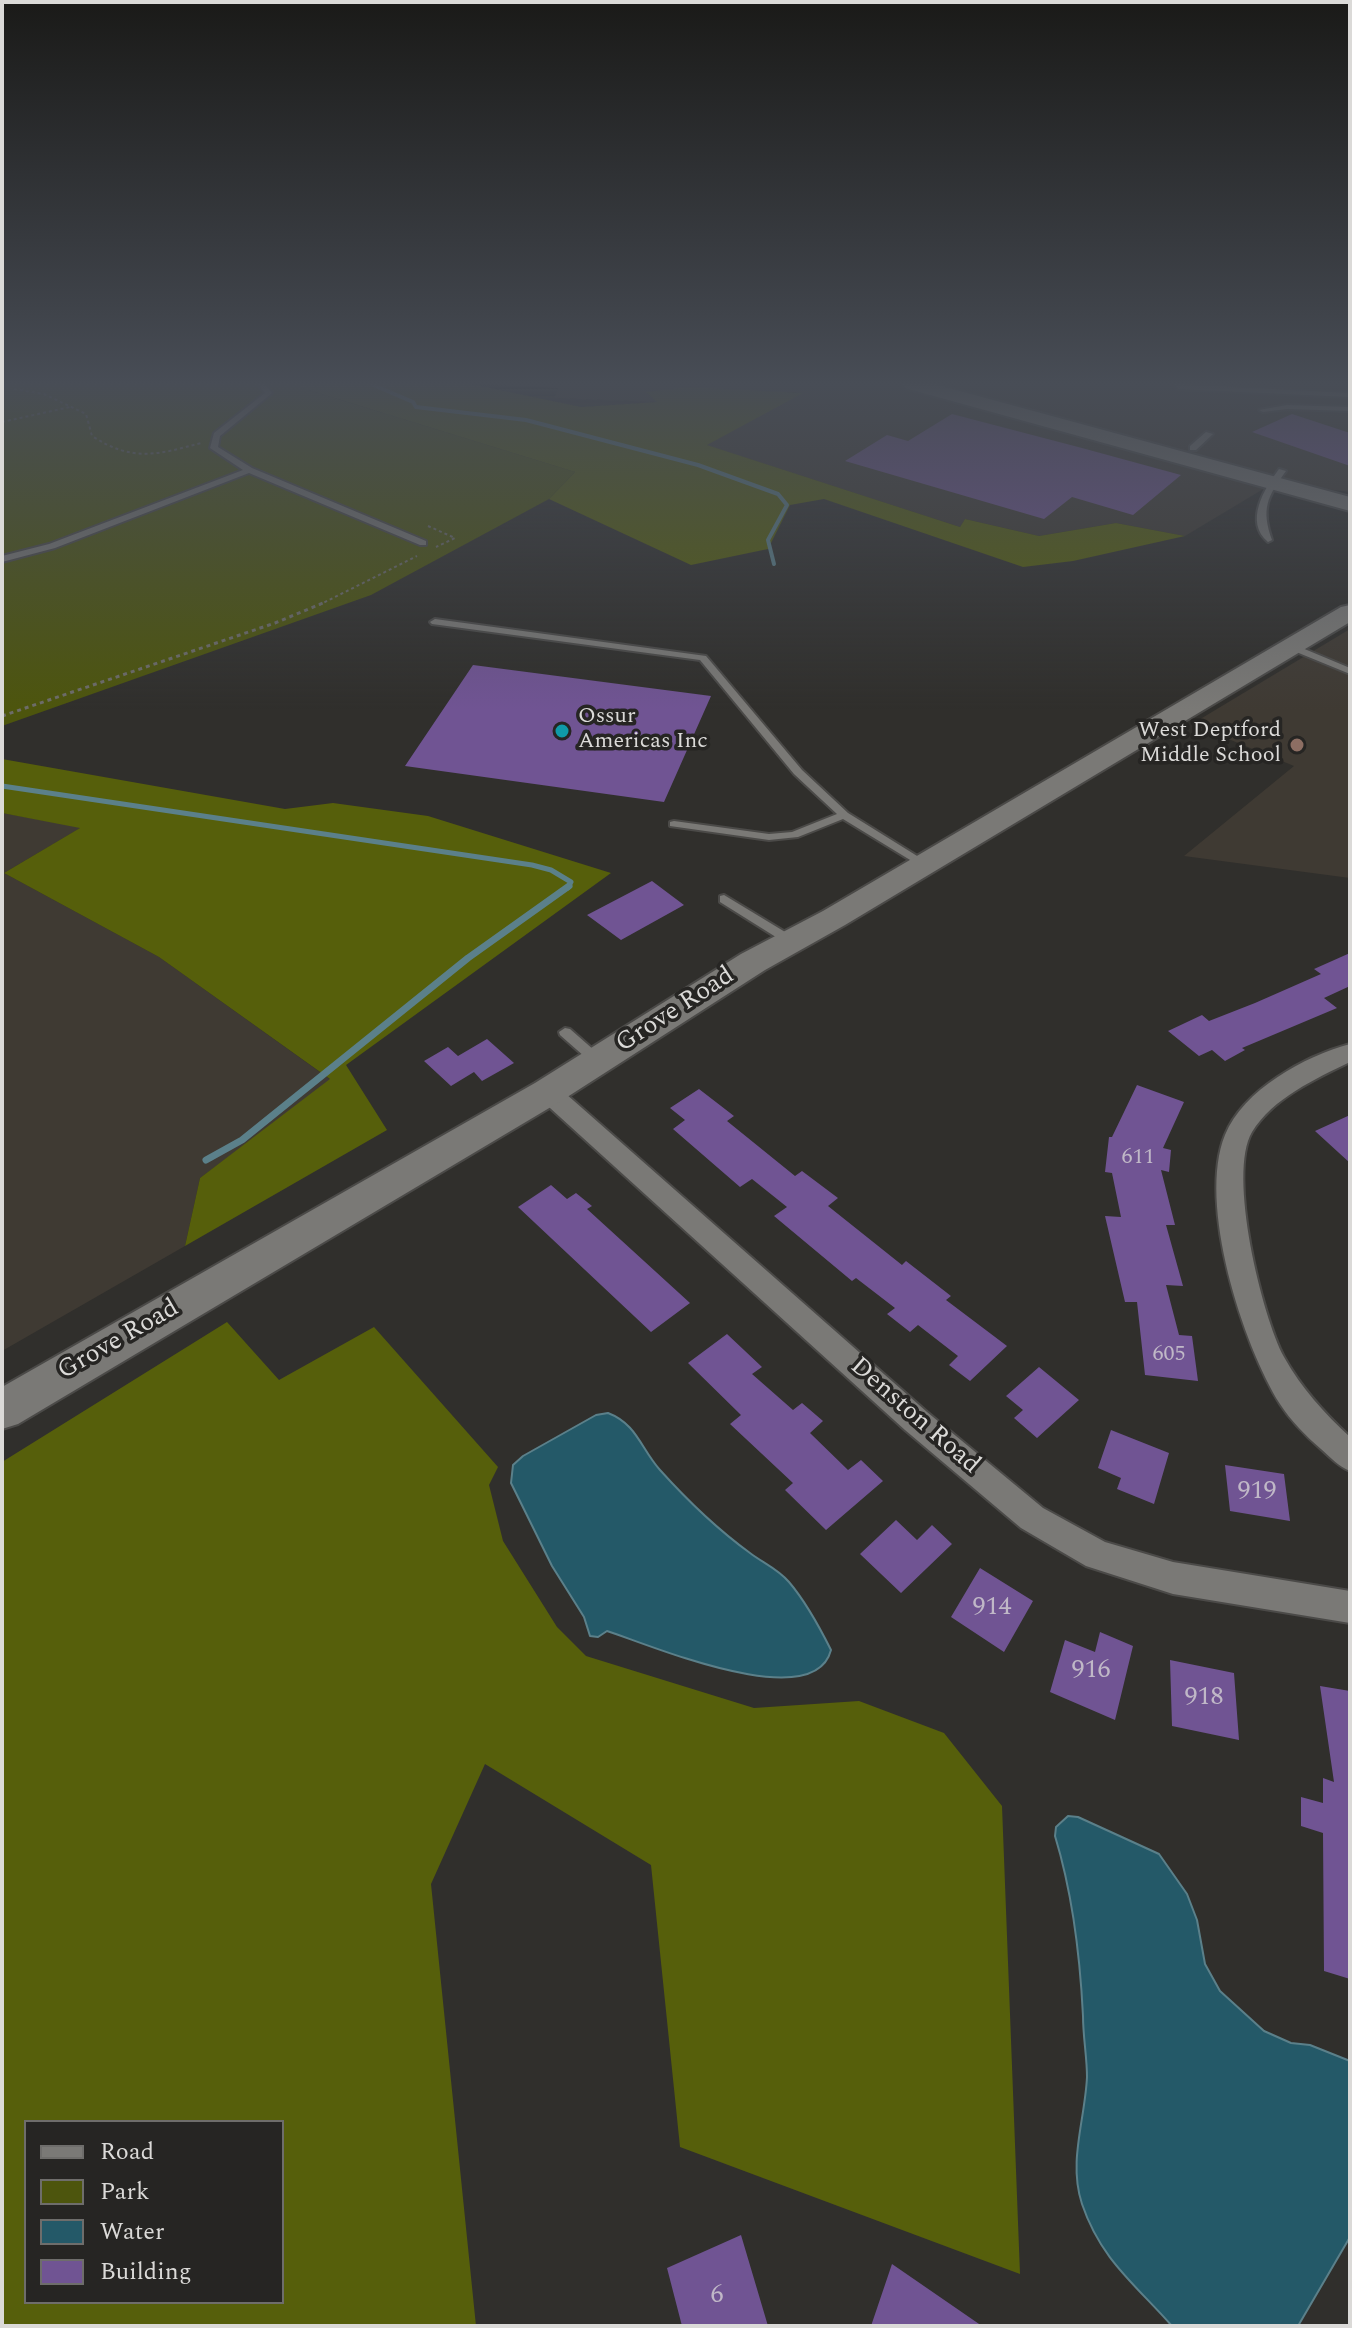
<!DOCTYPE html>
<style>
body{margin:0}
#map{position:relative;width:1352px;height:2328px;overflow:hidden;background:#302f2c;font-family:Spectral,serif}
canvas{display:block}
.frame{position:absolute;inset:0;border:4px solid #dbdad8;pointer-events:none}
.legend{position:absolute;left:24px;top:2120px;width:260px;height:184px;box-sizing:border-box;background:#262523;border:2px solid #6e6d6b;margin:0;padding:10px 14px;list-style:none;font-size:24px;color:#dbdad8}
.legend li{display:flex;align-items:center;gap:16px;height:40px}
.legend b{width:40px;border:2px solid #6e6d6b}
</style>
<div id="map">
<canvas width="1352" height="2328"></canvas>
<div class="frame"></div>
<ul class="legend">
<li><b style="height:10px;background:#7a7976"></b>Road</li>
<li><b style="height:22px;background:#4d550d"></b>Park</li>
<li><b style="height:22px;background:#245968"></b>Water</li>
<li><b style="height:22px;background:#705493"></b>Building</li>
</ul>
</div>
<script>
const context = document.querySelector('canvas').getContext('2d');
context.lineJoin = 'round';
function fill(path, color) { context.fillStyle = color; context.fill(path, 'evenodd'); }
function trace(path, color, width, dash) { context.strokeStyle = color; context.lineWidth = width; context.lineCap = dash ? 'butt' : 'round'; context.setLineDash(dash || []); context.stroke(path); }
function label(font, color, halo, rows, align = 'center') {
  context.font = font + ' Spectral,serif'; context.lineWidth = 7; context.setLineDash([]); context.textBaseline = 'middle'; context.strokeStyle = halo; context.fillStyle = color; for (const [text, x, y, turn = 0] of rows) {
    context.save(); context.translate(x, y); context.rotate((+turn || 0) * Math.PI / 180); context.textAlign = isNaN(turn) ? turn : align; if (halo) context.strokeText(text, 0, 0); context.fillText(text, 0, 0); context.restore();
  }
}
const built = new Path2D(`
 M475,384H1350V492L1284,484L1265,488L1185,536L1116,523L1039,536L965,519L960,527L706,445L801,392L647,393L658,402L554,398L558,388Z
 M1350,629V878L1184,856L1294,766L1192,724Z
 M2,813L82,827L4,873L159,957L331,1080L200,1178L185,1246L2,1351Z`);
const green = new Path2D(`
 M2,384H289L575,472L549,499L371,595L2,726Z`);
const forest = new Path2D(`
 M289,384H471L581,407L657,402L646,392L688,387L803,393L707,445L960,527L965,519L1039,536L1116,523L1185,536L1073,561L1023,567L824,499L790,505L768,549L691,565L549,499L575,472Z
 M2,759L285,809L333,803L428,816L611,873L346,1065L387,1130L185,1246L200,1178L330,1079L159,957L4,873L80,828L2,813Z
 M227,1322L279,1380L374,1327L498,1467L489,1485L503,1541L557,1627L586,1656L754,1708L859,1701L944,1733L1002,1806L1020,2274L680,2147L651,1865L485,1764L431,1884L476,2326H2V1462ZM26,2122H282V2302H26Z`);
const water = new Path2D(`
 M608,1413C637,1424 641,1449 660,1470C687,1500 717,1529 750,1553C763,1563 778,1569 789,1582C806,1602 819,1626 831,1650C814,1716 648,1644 607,1631L598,1637L590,1636L584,1617L552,1566L511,1483L513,1465L523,1456L596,1415Z
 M1068,1816L1078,1817L1159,1854L1187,1894L1197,1920L1205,1964L1220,1991L1264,2031L1291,2043L1310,2045L1350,2061V2237L1298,2326H1172C1135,2284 1101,2260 1082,2204C1068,2162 1085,2120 1087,2077C1087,2057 1083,2037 1083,2016C1080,1955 1073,1895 1055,1836L1056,1827Z`);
const streamFar2 = new Path2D(`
 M371,384L413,402L416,407L526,420L698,465L778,494L787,505L768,540L774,564`);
const streamFar1 = new Path2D(`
 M2,786L532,865L551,870L571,882L568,888`);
const stream = new Path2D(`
 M206,1160L242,1140L468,958L569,886`);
const building = new Path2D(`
 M952,414L1082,448L1181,475L1133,515L1072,497L1044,519L845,461L887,435L908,441Z
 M1292,414L1350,433V466L1252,432Z
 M473,665L711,696L664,802L405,766Z
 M652,881L684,905L621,940L587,915Z
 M1350,953V986L1324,998L1337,1008L1242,1048L1245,1050L1225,1061L1212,1050L1199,1056L1168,1031L1202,1015L1209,1021L1255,1003L1321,974L1314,969Z
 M487,1039L514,1063L482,1081L474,1072L451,1086L424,1061L448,1047L458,1056Z
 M1137,1085L1184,1102L1163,1148L1171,1150L1169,1172L1161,1170L1175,1225H1166L1183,1286L1166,1285L1179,1335L1192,1336L1198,1381L1145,1375L1137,1302H1125L1105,1216L1121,1217L1112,1173L1105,1172L1109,1137H1112Z
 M699,1089L734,1116L727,1121L795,1176L802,1171L838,1198L828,1206L902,1265L906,1261L951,1296L946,1300L1007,1346L970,1381L949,1365L958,1356L918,1325L910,1332L887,1314L895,1308L856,1278L852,1281L774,1216L787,1207L752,1179L740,1187L673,1129L685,1120L670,1108Z
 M1350,1115V1163L1315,1131Z
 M551,1185L567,1199L576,1193L592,1206L587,1209L690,1303L651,1332L518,1207Z
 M727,1334L762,1367L752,1374L793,1410L802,1403L823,1421L810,1433L848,1470L861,1460L883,1481L826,1530L785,1490L793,1483L730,1424L741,1415L688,1363Z
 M1039,1367L1079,1400L1037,1438L1014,1418L1023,1410L1006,1396Z
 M1111,1430L1169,1453L1154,1504L1117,1489L1121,1478L1098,1468Z
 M1225,1465L1284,1474L1290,1521L1230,1511Z
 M896,1520L917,1540L932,1525L952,1544L901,1593L860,1554Z
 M980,1568L1033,1601L1004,1652L951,1617Z
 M1100,1632L1133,1646L1115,1720L1050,1692L1065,1640L1095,1652Z
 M1170,1660L1234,1673L1239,1740L1172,1726Z
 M1320,1686L1350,1691V1979L1324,1971L1323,1833L1301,1826V1797L1323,1803V1778L1334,1782Z
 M741,2235L768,2326H682L667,2268Z
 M892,2264L982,2326H871Z`);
const pathFar1 = new Path2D(`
 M14,389L44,394L86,414L92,436C132,462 157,455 201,443
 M2,422L70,407
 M428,526L455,538L436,547
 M319,605L417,556`);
const path = new Path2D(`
 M2,716L275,623L323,603`);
const lane = new Path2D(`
 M2,384H7L2,387Z
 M258,384H265L272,393L220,436L218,447L252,468L426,541V545H420L249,473L55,548L2,562V556L49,544L243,470L210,448L214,433L265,393Z
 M1175,384L1350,393V397L1178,389Z
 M1287,405L1350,407V411L1287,409L1263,412L1259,410Z
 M1206,432L1213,434L1196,450H1190V446Z
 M1279,469L1286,471C1267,497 1261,509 1272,540L1268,542C1244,522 1264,489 1279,469Z
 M435,619L706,656L802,770L848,813L930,864L928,866H920L843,819L798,837L769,840L670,826V822L674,821L769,834L792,832L837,814L794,774L700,660L432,624L430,622Z
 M1289,645H1295L1350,668V674L1289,649Z
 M724,895L795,938L797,941L795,944H787L720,902V896Z
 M565,1028L570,1029L603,1058L605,1061L603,1064H593L560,1035L559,1032Z`);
const street = new Path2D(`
 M1350,1044V1062C1315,1079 1273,1098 1252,1132C1227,1174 1262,1316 1284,1357C1302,1389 1324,1413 1350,1437V1471C1338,1466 1331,1458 1321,1449C1306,1436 1291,1421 1280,1404C1243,1345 1197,1203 1225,1135C1243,1090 1305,1056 1350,1044Z
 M548,1083L557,1086L927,1412L1043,1508L1105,1542L1173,1562L1350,1591V1623L1173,1594L1086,1566L1021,1528L905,1430L539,1098L536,1092L539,1086Z`);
const secondary = new Path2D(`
 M903,384H934L1350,497V511L905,388Z
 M1350,605V622L845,925L765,970L561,1101L18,1424L2,1429V1387L535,1083L741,954L823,911L1341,607Z`);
const markers = [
 [562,731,8,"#0f9aa8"],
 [1297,745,8,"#8d6e63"]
];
const farPoinames = [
 ["Ossur",578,718],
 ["Americas Inc",578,743],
 ["West Deptford",1281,732,"right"],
 ["Middle School",1281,757,"right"]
];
const numberNames = [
 ["611",1138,1159],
 ["605",1169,1356]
];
const streetNames = [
 ["Grove Road",676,1011,-33],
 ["Grove Road",119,1341,-30],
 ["Denston Road",914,1417,41]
];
const nearNumbernames = [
 ["919",1257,1493],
 ["914",992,1609],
 ["916",1091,1672],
 ["918",1204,1699],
 ["6",717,2297]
];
fill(built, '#3f3a33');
fill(green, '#4d550d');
fill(forest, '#565f0b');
fill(water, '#245968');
trace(water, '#5b808a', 2);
trace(streamFar2, '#5b808a', 4);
trace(streamFar1, '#5b808a', 5);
trace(stream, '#5b808a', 7);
fill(building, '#705493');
trace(lane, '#4b4a48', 4);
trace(street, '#4b4a48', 4);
trace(secondary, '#4b4a48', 4);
trace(pathFar1, '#6d6c69', 2, [3, 3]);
trace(path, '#6d6c69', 3, [4, 4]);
fill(lane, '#7a7976');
fill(street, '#7a7976');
fill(secondary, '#7a7976');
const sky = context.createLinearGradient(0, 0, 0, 710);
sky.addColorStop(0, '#1a1a18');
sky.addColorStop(0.54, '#484d56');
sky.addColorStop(1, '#484d5600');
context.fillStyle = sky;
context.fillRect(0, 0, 1352, 710);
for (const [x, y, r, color] of markers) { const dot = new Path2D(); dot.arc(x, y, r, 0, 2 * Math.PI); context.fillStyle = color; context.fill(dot); trace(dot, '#262523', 3); }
label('22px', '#dbdad8', '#262523', farPoinames, 'left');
label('22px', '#c0b8c7', null, numberNames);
label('26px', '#dbdad8', '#262523', streetNames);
label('26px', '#c0b8c7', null, nearNumbernames);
</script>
